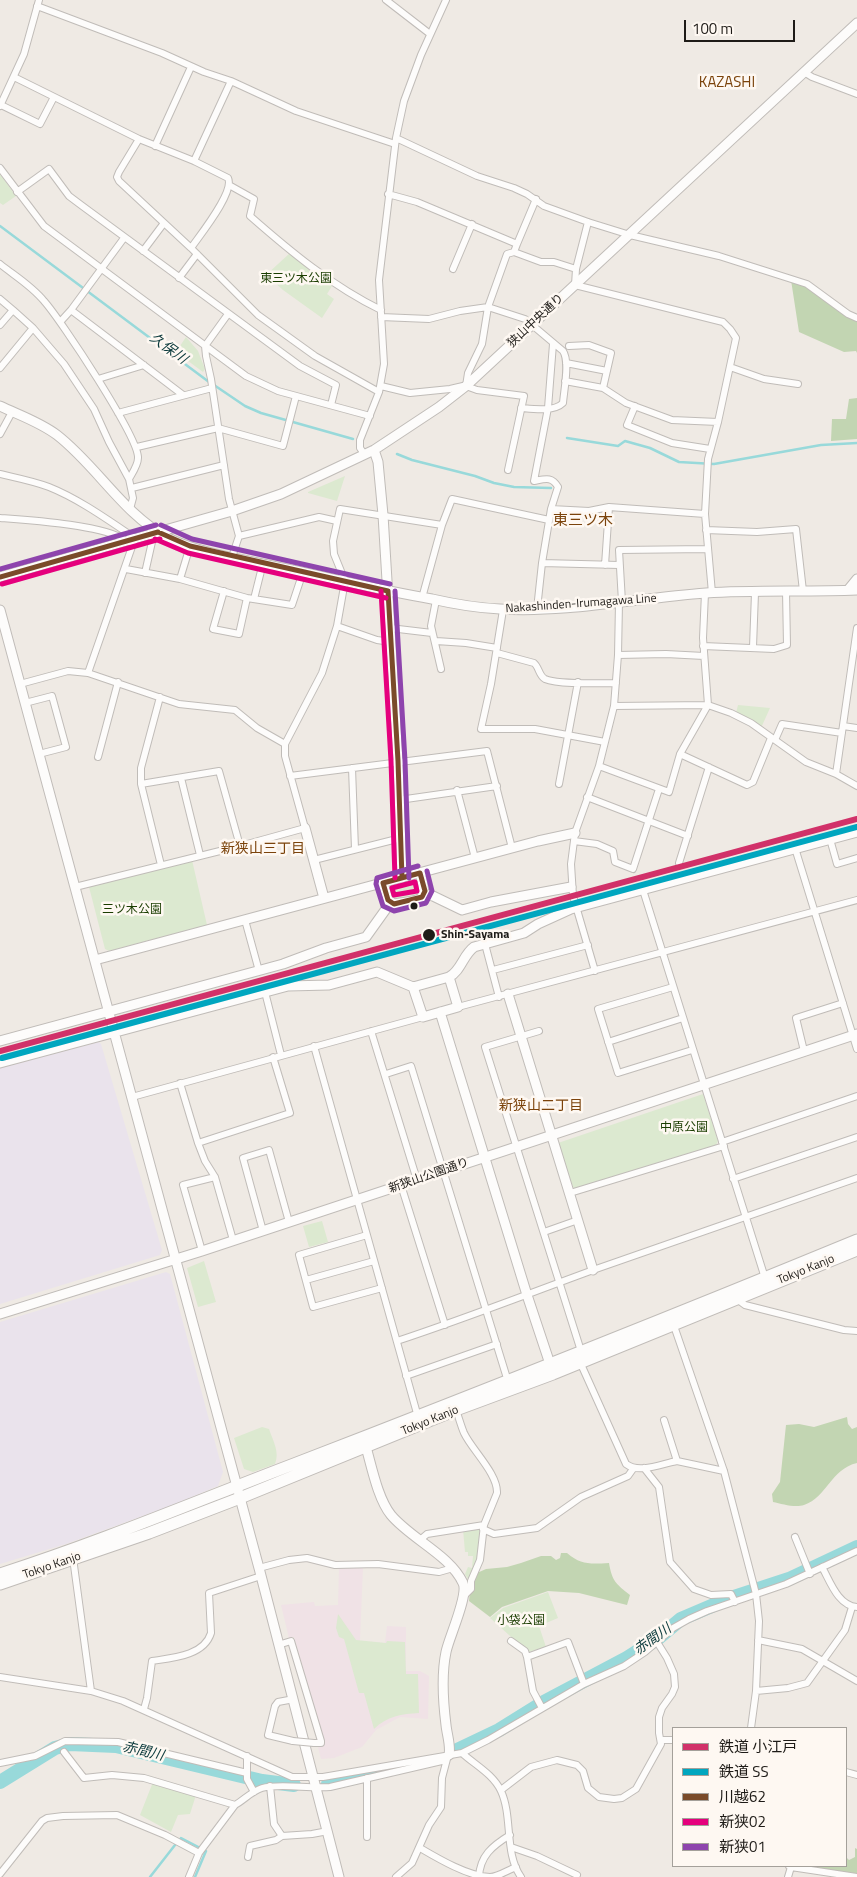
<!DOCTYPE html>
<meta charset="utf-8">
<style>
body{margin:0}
#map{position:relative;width:857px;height:1877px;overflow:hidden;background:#efeae4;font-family:"Titillium Web","Noto Sans JP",sans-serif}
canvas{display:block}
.legend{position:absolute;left:672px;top:1727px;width:175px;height:140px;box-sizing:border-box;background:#fef8f2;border:1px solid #a4a09a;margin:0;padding:6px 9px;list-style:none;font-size:15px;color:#1e1b17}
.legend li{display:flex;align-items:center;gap:10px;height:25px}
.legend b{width:25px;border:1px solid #a4a09a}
.scale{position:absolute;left:684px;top:20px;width:111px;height:22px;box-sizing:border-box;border:2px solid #1e1b17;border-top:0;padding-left:6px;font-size:15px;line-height:18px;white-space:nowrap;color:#1e1b17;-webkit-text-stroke:4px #fef8f2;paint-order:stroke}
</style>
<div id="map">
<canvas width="857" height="1877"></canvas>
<ul class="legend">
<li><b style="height:6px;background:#d13169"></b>鉄道 小江戸</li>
<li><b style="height:6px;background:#00a6bf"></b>鉄道 SS</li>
<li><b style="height:6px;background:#7a4b2a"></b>川越62</li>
<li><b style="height:6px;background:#e5007d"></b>新狭02</li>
<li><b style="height:6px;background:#8e44ad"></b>新狭01</li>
</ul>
<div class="scale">100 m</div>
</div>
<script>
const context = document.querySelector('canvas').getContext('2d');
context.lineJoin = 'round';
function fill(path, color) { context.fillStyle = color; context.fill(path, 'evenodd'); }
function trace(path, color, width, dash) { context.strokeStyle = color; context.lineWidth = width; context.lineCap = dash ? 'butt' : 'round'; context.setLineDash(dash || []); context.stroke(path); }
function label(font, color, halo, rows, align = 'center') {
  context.font = font + ' "Titillium Web","Noto Sans JP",sans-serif'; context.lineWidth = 5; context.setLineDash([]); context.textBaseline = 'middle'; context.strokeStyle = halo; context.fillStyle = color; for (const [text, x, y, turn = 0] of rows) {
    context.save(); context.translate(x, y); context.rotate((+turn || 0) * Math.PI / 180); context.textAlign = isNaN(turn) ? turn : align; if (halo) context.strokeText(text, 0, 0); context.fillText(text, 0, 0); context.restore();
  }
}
const industrial = new Path2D(`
 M99,1042L101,1044L162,1250L160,1255L0,1304V1068Z
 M166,1272L170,1274L223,1472L218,1486L173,1505L66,1544L0,1564V1322Z`);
const education = new Path2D(`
 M363,1567L360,1641L385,1643L387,1626L406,1627V1671H420L429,1676L428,1719L400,1717L376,1730L362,1747L334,1758L321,1759L318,1747L324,1746V1741L294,1637L289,1638L281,1605L314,1602L315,1606L338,1605L339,1568Z`);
const green = new Path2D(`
 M0,174L16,196L3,205L0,203Z
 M290,253L332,286L327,294L334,299L322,318L283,290L266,275Z
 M186,337L198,351L205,369L203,372L176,352Z
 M345,476L337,501L308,493V492Z
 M738,705L770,708L761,728L736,713Z
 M192,860L207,925L109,951L105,949L89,887Z
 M413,879L419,884L420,890C415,897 400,901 393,897L390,890L392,885Z
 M703,1094L718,1141L716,1145L575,1189L573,1187L558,1143Z
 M322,1221L328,1242L309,1247L303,1226Z
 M204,1261L216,1302L198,1307L187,1268Z
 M262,1427L269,1429C273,1441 280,1452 275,1464L253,1472L244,1469L234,1438Z
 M482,1528L479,1558L469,1581L465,1574L468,1567L472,1568L473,1556H468V1552H465L463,1529Z
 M548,1592L558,1618L539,1626L546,1647L528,1652L490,1618L503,1608Z
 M338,1614L356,1640L386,1643L387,1641L405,1642L406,1674H418L419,1713C402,1714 387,1716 374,1729L364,1693H359L344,1639L339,1637L336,1628Z
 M153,1782L196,1795L190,1814L178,1815L171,1832L140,1815Z`);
const forest = new Path2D(`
 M791,280L804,285L857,320V353L856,351L844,352L799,332Z
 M857,398V439L831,441L832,419H846L849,399Z
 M847,1417L848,1424L852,1429L857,1427V1463C831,1469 827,1497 804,1505C795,1508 782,1504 773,1502L772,1494L780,1482L786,1425L799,1424L814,1427Z
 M561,1553H567C581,1565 590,1564 609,1563C612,1581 616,1584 630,1595L627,1605L579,1593L548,1591L502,1607L490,1617L469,1601L470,1591L477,1573L486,1569L507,1567L521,1563L541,1556H551L556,1560L560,1558Z
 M855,1848L857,1849V1875L802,1866H846V1857L849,1860L855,1857Z`);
const stream = new Path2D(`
 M0,226L209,382
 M214,385L245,406L261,413L353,439
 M567,438L618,446L625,441L650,448L679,462L714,464L821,445L857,443
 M397,454L412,460L475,476L494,483L514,487L551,488
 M180,1840L181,1838L206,1851L195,1877
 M150,1877L175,1845`);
const river = new Path2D(`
 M457,1750L499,1730L544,1702L627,1658L657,1639L681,1619L728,1599L789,1579L857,1547
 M0,1782L55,1748L70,1744L116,1746L262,1781L294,1785
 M328,1784L400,1767`);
const street = new Path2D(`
 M386,0L430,34
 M37,6L162,53L204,72L231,81L296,111L395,144
 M804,72L812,77L857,94
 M14,77L139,139L194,161L228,178C235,192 200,235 191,248
 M1,105L40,124L54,97
 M0,106L24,54L39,0
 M396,138L477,176L514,188L527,194L544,206L588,222L630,235L719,256L807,284L848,314L857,318
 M139,139L119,172L117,177L119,181L191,248L258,315L315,356L379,392
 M155,146L191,67
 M194,161L231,81
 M0,168L44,226L246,376L278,391L370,416
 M229,185L254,199L250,216C291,252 332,286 381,310
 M17,192L49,169L69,196L81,205L300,366L336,385L331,405
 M388,194L417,202L517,244L514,252L541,262H554L576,269
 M588,222L576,269L575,285L723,322L730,329L736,338L718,422L708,459L705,514L712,593
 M517,244L536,199
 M143,251L164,223
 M0,264C15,276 32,286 44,301C61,320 139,438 138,458C138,465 133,472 129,479L133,498L130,509
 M453,269L472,224
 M179,278L197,254
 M0,299L13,310
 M71,310L183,395
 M228,314L205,346L206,356L211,379L229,499L239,536
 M381,317L429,319L460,311L488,307L525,319L563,351C570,361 564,390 563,403C554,412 533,409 521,408
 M61,321L71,310L124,238
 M0,325L13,310L33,328L64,364L94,409L109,442L129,479
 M569,346L589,345L611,353L603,388
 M566,363L607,371
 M730,367L764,379L798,384
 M0,368L33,328
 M98,379L144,365
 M565,381L603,388L626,403L672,420L718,422
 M381,386L410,393L450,389L463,386
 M635,406L627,425L672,443L710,449
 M118,413L212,388
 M0,434L12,412
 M137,447L218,428L283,446L296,396
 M365,455L360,448V440L379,392L384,364L379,280L396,138L404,101L421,55L446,0
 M508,470L524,396L477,390L466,386L468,373L482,344L488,307L507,254L514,252
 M0,474C17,478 33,481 49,487C79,499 108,520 135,538L88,673
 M132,488L224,465
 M551,509L558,487C552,476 545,479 534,481L548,408L553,344
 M0,518C27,520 107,525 126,541
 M706,530L757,532L796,529L803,591
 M232,557L239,536L319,517L337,521
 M542,563L619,565
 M605,565L609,507
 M126,569L180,579L247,598L292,605L303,572
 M145,573L154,533
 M180,579L190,546
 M224,591L213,629L239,634L247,598
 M422,598L442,525L452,499L549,520
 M254,599L263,563
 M436,600L431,626L441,669
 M622,602L619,550L708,549
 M537,609L542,563L551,509L589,511L609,507L705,514
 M503,610L491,684L481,729H535L605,742
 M337,626L377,640L391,642
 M390,628L432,633
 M436,641L466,643L497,648
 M703,646L774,649L787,645L786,591
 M753,647L755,593
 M497,653L534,663C539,667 539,676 545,679C559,685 599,683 616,683
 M618,655L666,654L704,656
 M20,684L68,671L88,673L179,704L235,710L257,728L285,744
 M160,697L141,768V784L161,865
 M25,703L52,696L66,747L39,754
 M614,706L708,705L731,713L751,723L806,762L836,774L857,786
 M843,726L857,728
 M775,740L782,724L842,733
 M680,754L747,785L753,782L771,738
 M98,757L118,682
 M599,766L669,792L680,754L708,705L703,638L705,593
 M352,768L355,849
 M836,774L857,628
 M290,776L487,751L512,848
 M181,778L200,855
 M141,784L219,771L240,846
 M559,784L578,682
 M457,790L475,858
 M587,797L688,836
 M399,800L497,786
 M830,839L837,864L857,858
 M574,841L597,844L613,851L615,862L633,869L659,789
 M795,848L857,1049
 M314,860L401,838
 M679,863L709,767
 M75,887L240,846L305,828L285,756V744L322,673L337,626L345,581L334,554L333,541L340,509L442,525
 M643,890L765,1278
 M245,920L259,971
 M485,944L499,997
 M493,970L588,945
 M595,971L573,896L571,864L575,833L599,766L614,706L618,655L619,603
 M673,987L598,1009L618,1073L692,1050
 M265,992L281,1055
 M458,1007L857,900
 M371,1031L417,1180
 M539,1031L485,1047L581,1351
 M608,1042L683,1018
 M314,1046L418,1417
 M804,1051L796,1018L843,1003
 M386,1074L411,1066L506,1375
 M180,1083L198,1143L205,1161L215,1177L233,1240
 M132,1097L423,1017
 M722,1142L857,1096
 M198,1143L290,1113L273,1057
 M733,1179L857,1137
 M401,1185L445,1325
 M570,1193L724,1146
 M263,1231L243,1158L269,1150L289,1222
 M544,1232L578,1220
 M367,1235L299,1255L313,1307L382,1288
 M202,1251L183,1185L215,1177
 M306,1280L374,1261
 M738,1297L741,1302L745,1305L844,1330L857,1331
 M673,1323L724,1471L756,1594L759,1621L756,1691L751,1728
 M397,1341C464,1319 530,1293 596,1269C683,1238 770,1208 857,1178
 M580,1362L626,1464C639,1474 661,1464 677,1461L664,1420
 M406,1376L497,1344
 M456,1410C459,1418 461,1426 464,1433C472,1450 498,1474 497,1493L484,1525L480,1560L471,1581V1589L465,1595
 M677,1461L724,1471
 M644,1468L659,1487L670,1562L694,1589L711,1595L731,1594L735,1602
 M483,1529L494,1534L537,1528L581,1497L628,1476L633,1469
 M795,1537L810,1574
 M420,1540L427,1534L484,1525
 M73,1558L91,1691
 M822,1567C830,1581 838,1606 857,1607
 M259,1568L289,1560L307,1558L335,1565L378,1564L439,1572L453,1568
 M758,1640L802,1649L857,1681
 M511,1641L525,1651L527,1657L533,1691L542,1708
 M278,1645L291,1641L321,1741V1743H314
 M527,1657L568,1642L584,1684
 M0,1677L91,1691L123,1701L292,1777H323L462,1753L488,1740L584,1684L624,1666L645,1652L673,1628L689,1619L707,1611L786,1584L857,1551
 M756,1691L788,1688L807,1683L845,1630L852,1607
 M144,1709L147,1698L152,1661C172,1658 204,1656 211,1633L209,1593L261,1576
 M661,1740H673
 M293,1741L268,1735L275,1706L278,1702L294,1699
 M64,1752L84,1778L112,1775L144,1778L235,1805C244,1800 252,1791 262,1788C279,1783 310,1789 330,1787L446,1760
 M462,1753C475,1765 493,1774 501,1791C513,1817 504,1853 521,1877
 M247,1756V1779L254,1792
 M0,1763L35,1756L65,1741L118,1742L247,1773
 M846,1772L857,1775
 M270,1786L274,1824L282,1836
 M501,1790L531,1767L557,1760L577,1765L583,1771L588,1788L599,1797L614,1799L622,1798L636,1789L661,1744L659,1733V1717L662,1708L672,1694L675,1687L674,1674L667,1658L657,1642
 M367,1837V1778
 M511,1847L537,1856L577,1875
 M420,1848C437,1858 469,1877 490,1877C498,1877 508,1870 516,1867
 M199,1853L235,1805
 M248,1857L250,1846L276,1840L282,1836L312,1834L328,1831
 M791,1867L857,1877
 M0,1874L42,1821L47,1818L63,1816L117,1815L165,1835L199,1853L189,1877
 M396,1877L412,1863L429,1825L441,1807L442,1778L447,1759
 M479,1877C480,1856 492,1846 510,1835
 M788,1877L791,1867L789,1866`);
const secondary = new Path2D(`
 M0,406C19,415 40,422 57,435C97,466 123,514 168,538C203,555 254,561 292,570C339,580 385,591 432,599C454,604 477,608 500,609C568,613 637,598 706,593C755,590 807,592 857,590
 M374,450L378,462L383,515L398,761L402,878
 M0,577L232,511L281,494L374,450L439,407L466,386L857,23
 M848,590L857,579
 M0,610L259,1568L339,1877
 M305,828L324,898
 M383,883L388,900L394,904C421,899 429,904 420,873
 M424,894L433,896L462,910L491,902L571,887
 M95,960L538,841L575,833
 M449,977C461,971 463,955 474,947L524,933L538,924L571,909L857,832
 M449,977L458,1007L423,1017L413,987Z
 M508,994L593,1270
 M440,1012L527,1295L552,1370
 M0,1041L283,964L326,948L366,937L391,902
 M0,1063L288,986L329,985L377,972L413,987
 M0,1314L202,1251L857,1034
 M366,1447C372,1468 378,1499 391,1515C411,1539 450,1555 463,1583C469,1595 449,1637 446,1652C441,1676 443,1701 446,1725C447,1735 451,1746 449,1755`);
const highway = new Path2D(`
 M0,1574C100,1542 197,1501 294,1464C483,1391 670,1317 857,1240
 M0,1584L149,1533L240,1498L456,1410L553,1374L857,1250`);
const streetBridge = new Path2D(`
 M293,1741L314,1743`);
const bus1 = new Path2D(`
 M158,532L190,546L388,591
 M0,577L158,532
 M388,591L398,761L402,878
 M420,873L425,891L422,897L394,904L388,900L383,883Z`);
const bus2 = new Path2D(`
 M155,539L188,553L386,598
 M2,584L160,539
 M381,591L391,761L395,878
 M415,882L417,891L394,895L392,888Z`);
const bus3 = new Path2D(`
 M161,525L192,539L390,584
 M0,569L156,525
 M395,591L405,761L409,878
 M418,866L377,878L376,884L383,906L394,911L426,903L432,891L427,871`);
const rail1 = new Path2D(`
 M0,1051L857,819`);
const rail2 = new Path2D(`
 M2,1058L857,827`);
const markers = [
 [414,906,4.5,"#1e1b17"],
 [429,935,7,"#1e1b17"]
];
const parkNames = [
 ["東三ツ木公園",296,279],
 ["三ツ木公園",132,910],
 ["中原公園",684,1128],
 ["小袋公園",521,1621]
];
const streetNames = [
 ["狭山中央通り",536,321,-43],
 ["Nakashinden-Irumagawa Line",581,604,-4],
 ["新狭山公園通り",429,1176,-19],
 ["Tokyo Kanjo",806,1270,-22],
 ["Tokyo Kanjo",430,1421,-22],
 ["Tokyo Kanjo",52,1566,-19]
];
const stopNames = [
 ["Shin-Sayama",441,935]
];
const waterNames = [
 ["久保川",168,349,36],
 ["赤間川",653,1640,-36],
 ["赤間川",143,1752,13]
];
const neighbourhoodNames = [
 ["新狭山三丁目",263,850],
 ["新狭山二丁目",541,1107]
];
const quarterNames = [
 ["KAZASHI",727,83],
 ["東三ツ木",583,521]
];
fill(industrial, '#eae3ec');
fill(education, '#f0e2e6');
fill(green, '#dce9d0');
fill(forest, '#c2d5b2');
trace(stream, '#98d9da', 2.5);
trace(river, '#98d9da', 14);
trace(street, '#c0bcb8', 8);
trace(secondary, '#c0bcb8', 11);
trace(highway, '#c0bcb8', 13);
trace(street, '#fdfcfb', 6);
trace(secondary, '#fdfcfb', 9);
trace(highway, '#fdfcfb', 11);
trace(streetBridge, '#c0bcb8', 8, []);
trace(streetBridge, '#fdfcfb', 6);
trace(bus1, '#7a4b2a', 5);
trace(bus2, '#e5007d', 5);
trace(bus3, '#8e44ad', 5);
trace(rail1, '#d13169', 6);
trace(rail2, '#00a6bf', 6);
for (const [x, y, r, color] of markers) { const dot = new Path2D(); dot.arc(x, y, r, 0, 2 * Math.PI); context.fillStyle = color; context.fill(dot); trace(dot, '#fef8f2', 2); }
label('12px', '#1a3d00', '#fef8f2', parkNames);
label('12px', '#1e1b17', '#fef8f2', streetNames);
label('bold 12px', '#1e1b17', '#fef8f2', stopNames, 'left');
label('italic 14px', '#0a393b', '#fef8f2', waterNames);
label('14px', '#7b430b', '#fef8f2', neighbourhoodNames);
label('15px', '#7b430b', '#fef8f2', quarterNames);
</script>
